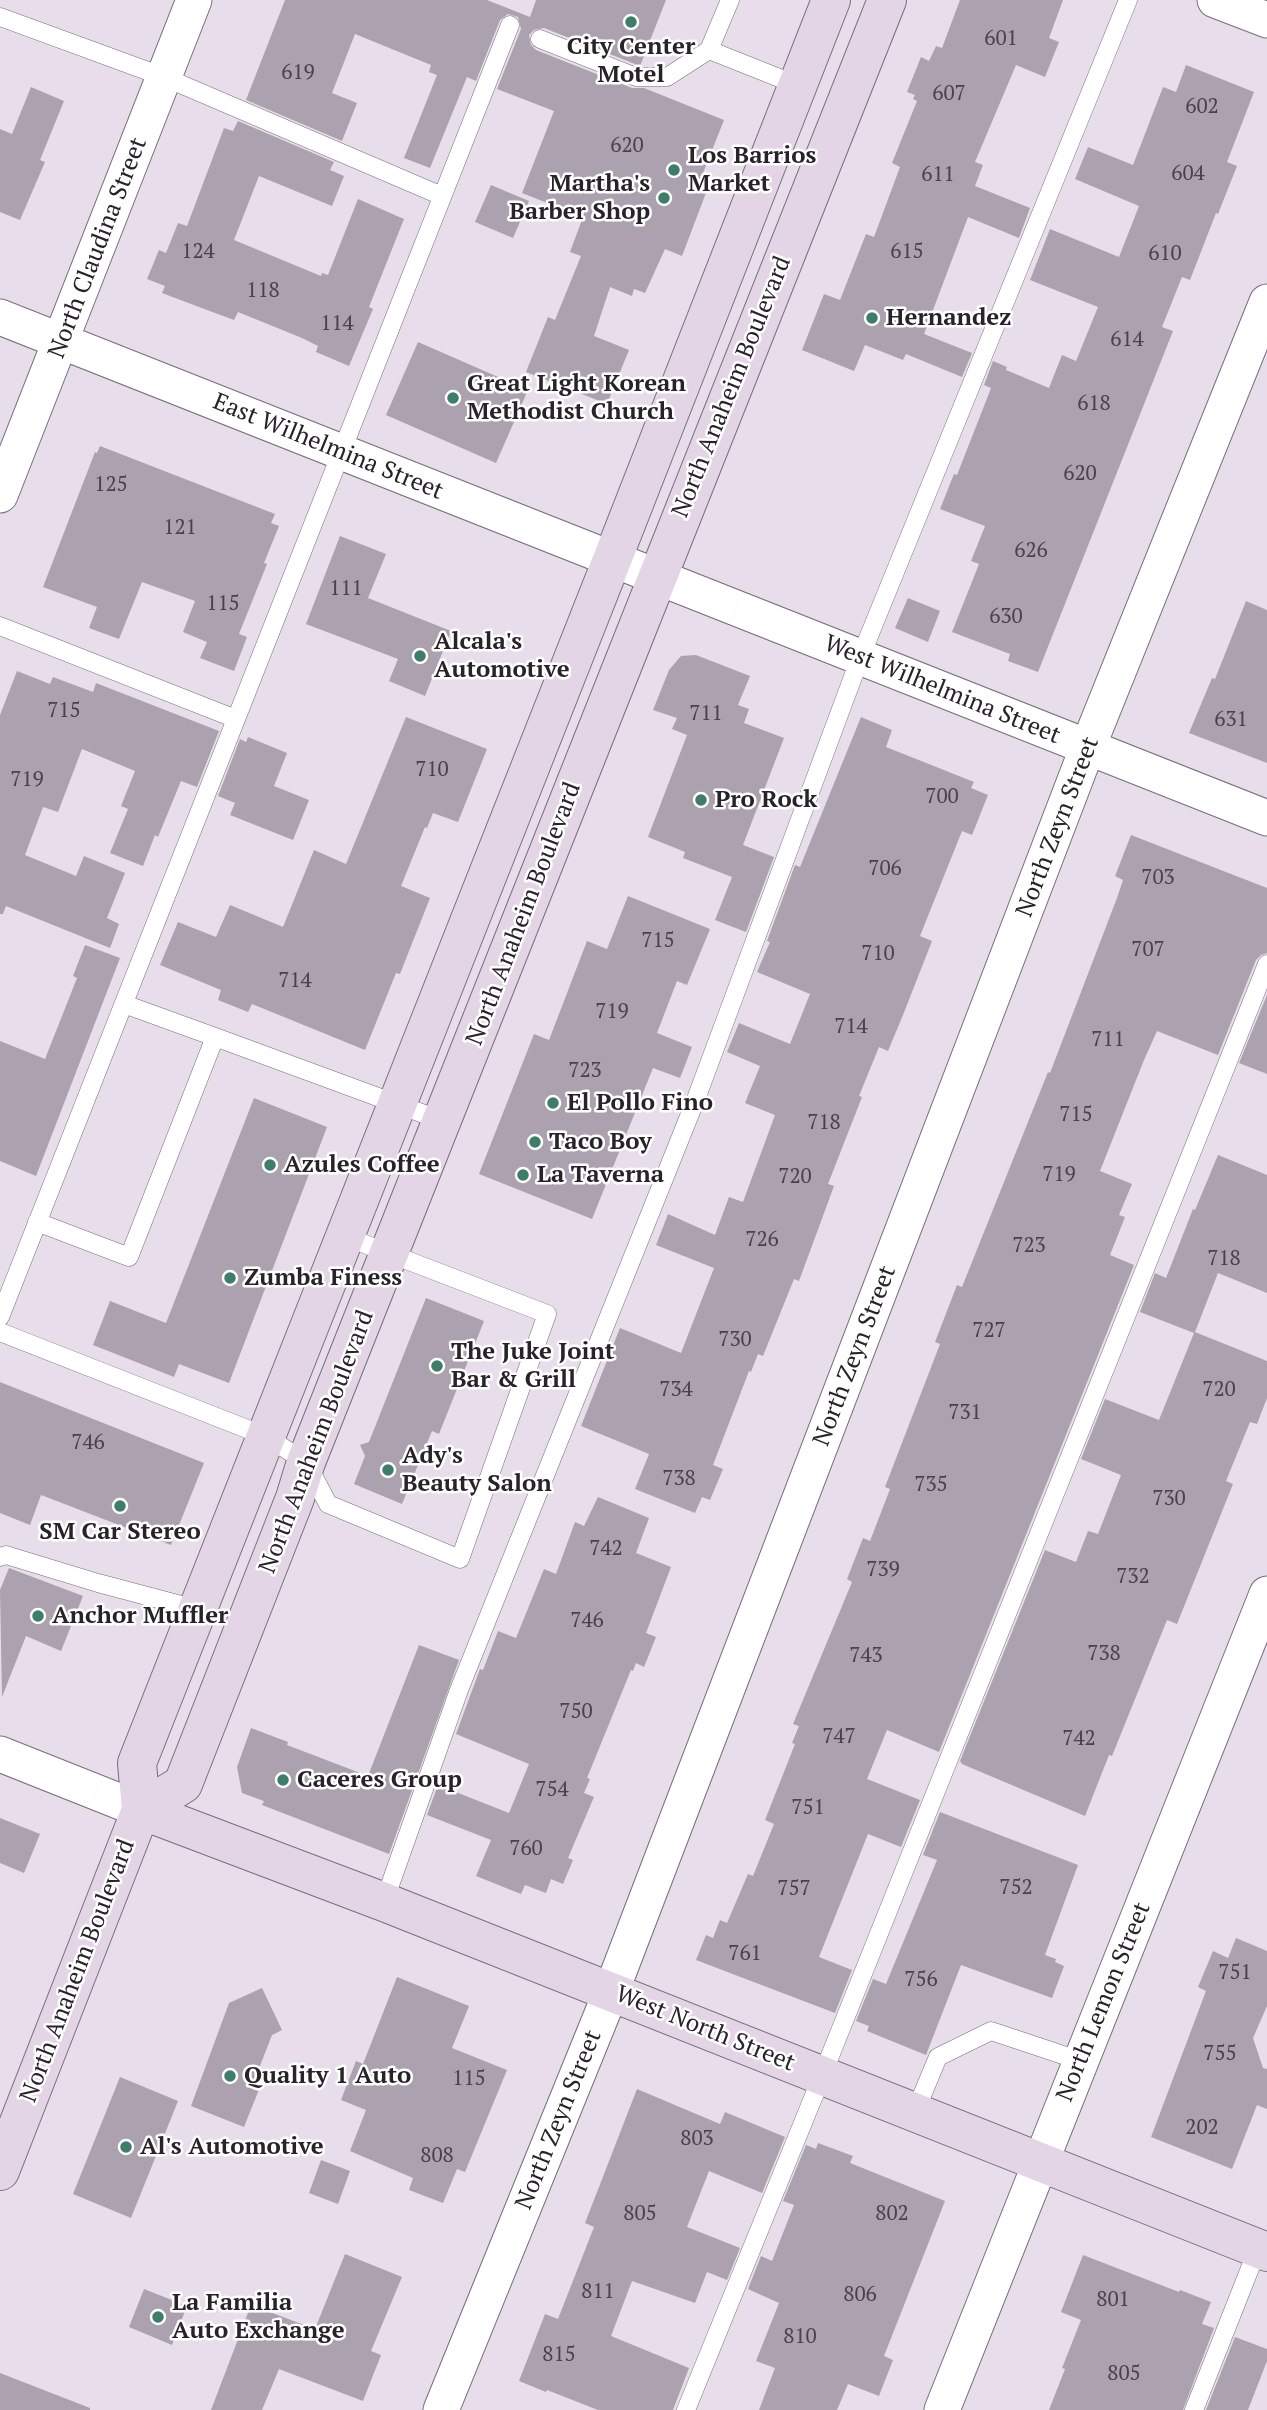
<!DOCTYPE html>
<style>
body{margin:0}
canvas{display:block;background:#e8ddea}
</style>
<canvas width="1267" height="2410"></canvas>
<script>
const context = document.querySelector('canvas').getContext('2d');
context.lineJoin = 'round';
function fill(path, color) { context.fillStyle = color; context.fill(path, 'evenodd'); }
function trace(path, color, width, dash) { context.strokeStyle = color; context.lineWidth = width; context.lineCap = dash ? 'butt' : 'round'; context.setLineDash(dash || []); context.stroke(path); }
function label(font, color, halo, rows, align = 'center') {
  context.font = font + ' "PT Serif",serif'; context.lineWidth = 5; context.setLineDash([]); context.textBaseline = 'middle'; context.strokeStyle = halo; context.fillStyle = color; for (const [text, x, y, turn = 0] of rows) {
    context.save(); context.translate(x, y); context.rotate((+turn || 0) * Math.PI / 180); context.textAlign = isNaN(turn) ? turn : align; if (halo) context.strokeText(text, 0, 0); context.fillText(text, 0, 0); context.restore();
  }
}
const building = new Path2D(`
 M285,0H487L530,17L536,0H666L640,66L544,28L534,30L529,35L531,45L536,50L632,88H644L724,120L703,173L712,177L682,256L665,249L645,293L634,289L632,296L610,287L594,336L629,350L607,404L526,372L548,317L555,320L581,256L570,252L583,217L522,193L554,111L497,89L521,29L518,17L508,14L500,20L476,81L467,77L430,168L404,158L437,75L429,72L431,65L355,34L332,93L357,103L342,141L246,100Z
 M960,0H1063L1049,38L1059,42L1045,77L1016,65L975,162L983,165L975,186L1030,208L1019,238L968,217L924,334L972,353L962,377L906,354L903,360L865,345L854,371L802,350L824,294L840,300L866,234L874,237L900,167L892,163L917,101L913,99L915,95L907,92L921,57L929,61L936,46L942,48Z
 M1186,65L1254,92L1227,162L1237,166L1218,214L1216,213L1190,280L1182,277L1162,327L1173,331L1038,672L1008,661L1010,654L952,632L979,564L971,561L985,526L940,509L954,474L957,475L986,401L991,388L984,385L993,361L1007,367L1006,370L1049,388L1062,355L1076,361L1098,307L1030,280L1050,229L1119,257L1139,206L1075,179L1088,147L1133,165L1163,87L1176,92Z
 M31,87L64,101L40,160L45,162L20,220L0,212V129L12,134Z
 M238,121L334,162L330,170L344,176L332,206L259,176L234,240L321,276L322,273L328,275L358,199L404,219L369,307L373,309L349,366L316,352L318,346L302,338L238,312L234,320L207,310L162,293L165,286L147,279L159,250L166,253L178,223L187,226L224,128L233,131Z
 M491,185L529,201L513,238L475,222Z
 M418,342L528,390L496,463L386,415Z
 M100,446L275,514L271,523L279,526L264,563L267,564L239,634L247,637L234,671L200,658L207,642L183,632L195,601L142,582L119,639L89,628L97,607L43,587L95,452L97,453Z
 M340,536L386,554L368,598L451,631L425,696L389,681L398,659L306,624Z
 M908,598L940,611L928,642L895,628Z
 M1246,601L1267,610V763L1189,733L1212,678L1215,679Z
 M696,655L750,676L738,705L749,709L744,723L784,738L743,845L774,857L746,932L715,920L732,877L683,858L685,852L648,837L687,735L672,729L677,718L653,710L669,670L681,656Z
 M17,671L50,684L53,677L93,692L96,683L219,731L197,787L181,781L158,837L155,835L143,866L110,853L128,809L121,806L135,771L82,749L58,812L43,807L25,855L76,876L84,856L125,873L107,918L119,924L110,948L6,906L3,914H0V715Z
 M406,717L487,749L458,822L433,813L427,828L425,827L401,886L430,898L400,974L396,973L365,1050L252,1004L248,1012L218,1000L221,990L160,965L178,922L216,937L230,905L283,927L314,850L346,864Z
 M861,717L892,730L886,747L974,782L971,788L988,795L972,835L962,831L920,936L932,941L903,1015L888,1051L879,1047L859,1096L862,1097L828,1184L834,1186L799,1281L794,1279L763,1356L758,1354L751,1372L749,1371L713,1465L723,1469L710,1500L702,1497L695,1513L635,1489L649,1454L581,1426L620,1328L681,1353L714,1268L656,1245L668,1214L715,1235L729,1197L743,1202L775,1115L745,1103L760,1066L727,1052L739,1023L790,1044L810,994L757,972L770,942L767,941L795,865L800,867Z
 M248,737L287,753L274,786L309,800L293,840L230,815L235,803L218,796L240,739L246,742Z
 M1131,835L1267,888V953L1261,955L1256,960L1218,1055L1157,1031L1144,1060L1100,1171L1132,1184L1119,1215L1125,1217L1110,1255L1134,1265L939,1752L887,1730L867,1779L920,1800L901,1847L868,1834L819,1957L852,1970L835,2013L696,1960L706,1935L713,1938L720,1920L727,1923L748,1874L753,1876L774,1824L765,1820L795,1744L792,1743L799,1726L793,1724L852,1582L847,1579L863,1538L870,1541L890,1489L885,1487L940,1344L935,1342L957,1285L962,1287L1048,1072L1050,1073L1117,898L1123,880L1115,876Z
 M628,896L710,929L687,985L677,981L657,1033L692,1047L680,1078L653,1068L592,1219L479,1174L534,1034L549,1040L587,941L607,949Z
 M85,945L120,958L36,1176L0,1161V1041L45,1059L77,978L73,976Z
 M1267,995V1074L1239,1063Z
 M254,1098L327,1127L229,1383L179,1364L174,1377L93,1345L110,1301L166,1323Z
 M1218,1155L1267,1175V1293L1218,1273L1195,1332L1267,1361V1398L1257,1424L1250,1422L1226,1481L1233,1484L1177,1624L1167,1620L1112,1756L1109,1755L1085,1816L962,1764L960,1761L1045,1550L1076,1562L1088,1531L1098,1534L1121,1475L1081,1459L1105,1399L1159,1420L1194,1333L1140,1312L1155,1273L1166,1278L1193,1209L1195,1210Z
 M426,1298L484,1321L439,1434L432,1431L402,1504L354,1484L365,1456L360,1445L369,1442Z
 M0,1382L204,1463L171,1545L41,1495L30,1525L0,1513Z
 M598,1497L649,1518L636,1553L671,1567L646,1633L656,1637L644,1667L636,1663L633,1671L631,1670L587,1778L590,1779L584,1793L594,1797L568,1858L573,1860L563,1884L551,1879L546,1893L525,1885L521,1894L476,1876L491,1840L427,1815L438,1785L509,1813L529,1764L456,1734L480,1669L483,1670L498,1631L516,1638L544,1569L556,1574L575,1522L584,1526Z
 M9,1568L83,1596L61,1651L26,1636L2,1697L0,1590Z
 M419,1645L459,1660L389,1854L262,1805L264,1801L242,1793L237,1767L251,1728L288,1742L287,1745L368,1776Z
 M940,1812L1078,1865L1045,1955L1056,1959L1055,1962L1064,1966L1052,1998L961,1965L926,2055L867,2031L869,2026L856,2021L873,1979L886,1984L937,1860L923,1855Z
 M0,1818L40,1834L24,1873L0,1863Z
 M1236,1938L1267,1951V2006L1253,2038L1263,2068L1267,2069V2109L1257,2105L1232,2169L1151,2137L1206,1991L1198,1987L1213,1951L1228,1958Z
 M397,1977L469,2006L452,2048L507,2070L465,2172L457,2169L443,2203L409,2190L413,2178L350,2151L366,2110L341,2100L356,2061L363,2064Z
 M262,1988L282,2030L272,2035L253,2084L260,2087L244,2127L191,2106L229,2003Z
 M120,2077L178,2101L131,2218L73,2194Z
 M637,2089L720,2124L725,2112L785,2137L762,2193L709,2171L687,2227L740,2248L727,2280L707,2272L695,2303L632,2281L611,2336L689,2368L673,2410H598L547,2390L546,2392L519,2381L545,2314L558,2319L594,2227L585,2223Z
 M818,2143L853,2156L850,2163L945,2201L884,2356L893,2360L879,2396L848,2384L837,2410H759L775,2368L756,2361L779,2303L748,2289L761,2256L772,2261L794,2205L783,2201L806,2145L816,2149Z
 M321,2160L350,2171L338,2204L309,2193Z
 M345,2254L402,2277L371,2351L381,2355L363,2401L279,2369L262,2410H211L251,2305L315,2329Z
 M1083,2255L1179,2292L1180,2290L1211,2302L1202,2324L1214,2328L1183,2410H1049L1065,2369L1062,2368L1081,2320L1061,2312Z
 M144,2289L187,2306L172,2345L129,2327Z
 M1235,2337L1267,2349V2361L1248,2410H1206Z
 M0,2373L90,2408V2410H0Z`);
const lane = new Path2D(`
 M730,0L709,50L797,85
 M0,17L164,77L442,196
 M540,39L636,77H667L709,50
 M0,626L236,719
 M124,1004L215,1037
 M37,1222L129,1257L215,1037L443,1121
 M0,1317L510,25
 M0,1332L265,1436L306,1462L328,1504L460,1559L547,1314L344,1236
 M0,1557L6,1555L98,1583L196,1609
 M384,1902L459,1690L696,1099L860,658L1128,0
 M915,2112L938,2057L991,2031L1081,2061
 M686,2410L822,2076L1267,964
 M1194,2410L1258,2248`);
const street = new Path2D(`
 M1215,0L1267,20
 M0,317L1267,818
 M0,495L194,0
 M0,1754L141,1810
 M441,2410L611,1992L1087,749L1267,302
 M942,2410L1267,1594`);
const secondary = new Path2D(`
 M141,1810L183,1784L295,1498L306,1462L887,0
 M141,1810L384,1902L1267,2252
 M0,2171L141,1810L137,1763L612,560L831,0`);
const markers = [
 [631,22,7,"#3e7d6a"],
 [674,170,7,"#3e7d6a"],
 [664,198,7,"#3e7d6a"],
 [872,318,7,"#3e7d6a"],
 [453,398,7,"#3e7d6a"],
 [420,656,7,"#3e7d6a"],
 [701,800,7,"#3e7d6a"],
 [553,1103,7,"#3e7d6a"],
 [535,1142,7,"#3e7d6a"],
 [270,1165,7,"#3e7d6a"],
 [523,1175,7,"#3e7d6a"],
 [230,1278,7,"#3e7d6a"],
 [437,1366,7,"#3e7d6a"],
 [388,1470,7,"#3e7d6a"],
 [120,1506,7,"#3e7d6a"],
 [38,1616,7,"#3e7d6a"],
 [283,1780,7,"#3e7d6a"],
 [230,2076,7,"#3e7d6a"],
 [126,2147,7,"#3e7d6a"],
 [158,2317,7,"#3e7d6a"]
];
const numberNames = [
 ["601",1001,39],
 ["619",298,73],
 ["607",949,94],
 ["602",1202,107],
 ["620",627,146],
 ["604",1188,174],
 ["611",938,175],
 ["124",198,252],
 ["615",907,252],
 ["610",1165,254],
 ["118",263,291],
 ["114",337,324],
 ["614",1127,340],
 ["618",1094,404],
 ["620",1080,474],
 ["125",111,485],
 ["121",180,528],
 ["626",1031,551],
 ["111",346,589],
 ["115",223,604],
 ["630",1006,617],
 ["715",64,711],
 ["711",706,714],
 ["631",1231,720],
 ["710",432,770],
 ["719",27,780],
 ["700",942,797],
 ["706",885,869],
 ["703",1158,878],
 ["715",658,941],
 ["707",1148,950],
 ["710",878,954],
 ["714",295,981],
 ["719",612,1012],
 ["714",851,1027],
 ["711",1108,1040],
 ["723",585,1071],
 ["715",1076,1115],
 ["718",824,1123],
 ["719",1059,1175],
 ["720",795,1177],
 ["726",762,1240],
 ["723",1029,1246],
 ["718",1224,1259],
 ["727",989,1331],
 ["730",735,1340],
 ["734",676,1390],
 ["720",1219,1390],
 ["731",965,1413],
 ["746",88,1443],
 ["738",679,1479],
 ["735",931,1485],
 ["730",1169,1499],
 ["742",606,1549],
 ["739",883,1570],
 ["732",1133,1577],
 ["746",587,1621],
 ["738",1104,1654],
 ["743",866,1656],
 ["750",576,1712],
 ["747",839,1737],
 ["742",1079,1739],
 ["754",552,1790],
 ["751",808,1808],
 ["760",526,1849],
 ["752",1016,1888],
 ["757",794,1889],
 ["761",745,1954],
 ["751",1235,1973],
 ["756",921,1980],
 ["755",1220,2054],
 ["115",469,2079],
 ["202",1202,2128],
 ["803",697,2139],
 ["808",437,2156],
 ["805",640,2214],
 ["802",892,2214],
 ["811",598,2292],
 ["806",860,2295],
 ["801",1113,2300],
 ["810",800,2337],
 ["815",559,2355],
 ["805",1124,2374]
];
const poiNames = [
 ["City Center",631,47,"center"],
 ["Motel",631,75,"center"],
 ["Los Barrios",688,156],
 ["Market",688,184],
 ["Martha's",650,184,"right"],
 ["Barber Shop",650,212,"right"],
 ["Hernandez",886,318],
 ["Great Light Korean",467,384],
 ["Methodist Church",467,412],
 ["Alcala's",434,642],
 ["Automotive",434,670],
 ["Pro Rock",715,800],
 ["El Pollo Fino",567,1103],
 ["Taco Boy",549,1142],
 ["Azules Coffee",284,1165],
 ["La Taverna",537,1175],
 ["Zumba Finess",244,1278],
 ["The Juke Joint",451,1352],
 ["Bar & Grill",451,1380],
 ["Ady's",402,1456],
 ["Beauty Salon",402,1484],
 ["SM Car Stereo",120,1532,"center"],
 ["Anchor Muffler",52,1616],
 ["Caceres Group",297,1780],
 ["Quality 1 Auto",244,2076],
 ["Al's Automotive",140,2147],
 ["La Familia",172,2303],
 ["Auto Exchange",172,2331]
];
const streetNames = [
 ["North Claudina Street",98,248,-69],
 ["North Anaheim Boulevard",732,387,-68],
 ["East Wilhelmina Street",328,447,22],
 ["West Wilhelmina Street",942,690,22],
 ["North Zeyn Street",1058,827,-69],
 ["North Anaheim Boulevard",524,914,-69],
 ["North Zeyn Street",855,1356,-69],
 ["North Anaheim Boulevard",317,1442,-69],
 ["North Anaheim Boulevard",78,1971,-69],
 ["North Lemon Street",1104,2002,-68],
 ["West North Street",705,2029,22],
 ["North Zeyn Street",559,2120,-68]
];
fill(building, '#aca1ae');
trace(lane, '#786e7a', 19);
trace(street, '#786e7a', 37);
trace(secondary, '#786e7a', 40);
trace(lane, '#fff', 18);
trace(street, '#fff', 35);
trace(secondary, '#e4d5e6', 38);
for (const [x, y, r, color] of markers) { const dot = new Path2D(); dot.arc(x, y, r, 0, 2 * Math.PI); context.fillStyle = color; context.fill(dot); trace(dot, '#fff', 2.5); }
label('21px', '#48424a', null, numberNames);
label('bold 24px', '#272328', '#fff', poiNames, 'left');
label('24px', '#272328', '#fff', streetNames);
</script>
